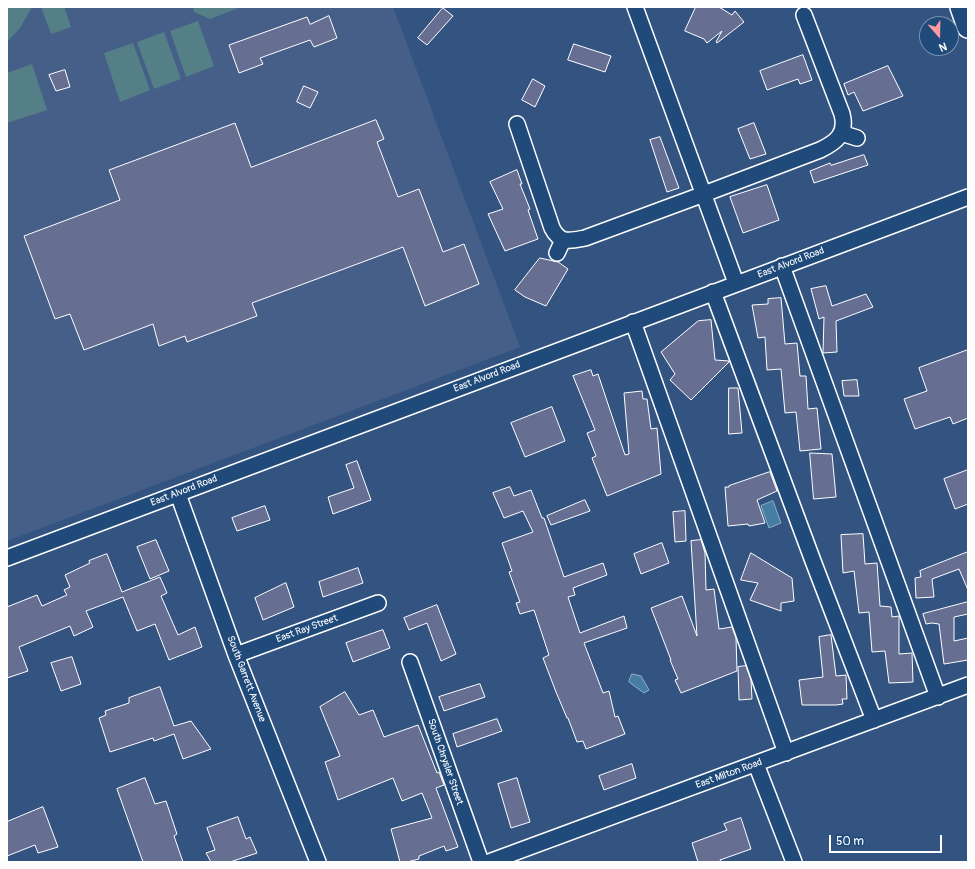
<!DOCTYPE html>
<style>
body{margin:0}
#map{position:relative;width:975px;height:869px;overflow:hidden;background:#335481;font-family:Pangolin,sans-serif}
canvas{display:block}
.frame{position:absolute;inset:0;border:8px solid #fff;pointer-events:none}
.north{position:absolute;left:919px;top:16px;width:40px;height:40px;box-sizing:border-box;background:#1f4a7a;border:1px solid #7992af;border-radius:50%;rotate:160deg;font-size:11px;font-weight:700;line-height:16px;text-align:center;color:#fff}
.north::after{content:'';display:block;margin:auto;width:14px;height:18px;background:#ff9aa2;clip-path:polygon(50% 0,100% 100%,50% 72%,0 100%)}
.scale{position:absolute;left:829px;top:835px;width:113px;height:18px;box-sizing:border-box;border:2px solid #fff;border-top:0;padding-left:5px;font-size:12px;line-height:14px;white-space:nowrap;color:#fff;-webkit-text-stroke:3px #1f4a7a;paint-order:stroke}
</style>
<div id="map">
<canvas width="975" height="869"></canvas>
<div class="frame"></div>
<div class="north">N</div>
<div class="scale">50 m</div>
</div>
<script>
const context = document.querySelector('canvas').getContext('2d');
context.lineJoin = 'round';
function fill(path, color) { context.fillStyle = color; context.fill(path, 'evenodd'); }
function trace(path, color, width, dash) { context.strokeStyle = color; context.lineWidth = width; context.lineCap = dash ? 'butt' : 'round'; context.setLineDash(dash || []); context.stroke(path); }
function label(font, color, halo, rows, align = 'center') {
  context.font = font + ' Pangolin,sans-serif'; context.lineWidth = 4; context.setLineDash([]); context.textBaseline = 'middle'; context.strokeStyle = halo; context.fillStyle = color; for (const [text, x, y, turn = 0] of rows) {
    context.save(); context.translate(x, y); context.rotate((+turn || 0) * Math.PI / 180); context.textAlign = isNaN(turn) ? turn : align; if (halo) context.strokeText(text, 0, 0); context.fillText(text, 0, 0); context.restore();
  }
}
const built = new Path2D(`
 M7,7H393L520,347L7,541Z`);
const green = new Path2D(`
 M8,7H32L20,28L7,42V9Z
 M41,7H64L71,27L51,34Z
 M193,7H241L210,19L194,12Z
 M198,21L214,66L186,77L170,31Z
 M164,32L181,79L154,89L137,42Z
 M133,43L150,90L120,102L104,53Z
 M32,64L47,110L7,123V73Z`);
const water = new Path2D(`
 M773,501L781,523L769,528L761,506Z
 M632,674L641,676L649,690L644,693L629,682Z`);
const building = new Path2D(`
 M696,7H719L732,15L735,11L744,22L717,43L716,42L722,31L707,43L704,39L685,31Z
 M443,8L453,16L427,45L418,38Z
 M329,16L337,38L314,47L310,40L260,58L263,64L239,73L229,45L307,17L310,24Z
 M574,44L611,56L605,72L568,60Z
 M803,55L812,80L800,84L798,79L767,90L760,71Z
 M888,66L903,96L863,111L854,92L848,95L844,84Z
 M65,70L70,87L56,91L49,75Z
 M533,79L545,86L535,107L522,100Z
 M304,86L318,92L310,108L297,102Z
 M376,120L384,139L377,142L398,197L419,189L443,252L464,244L479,284L425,306L403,247L252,303L257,316L187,342L185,336L159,346L153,324L84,350L70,314L55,319L24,236L120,200L109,170L235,123L251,167Z
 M754,123L766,154L750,159L738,129Z
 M660,137L679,188L667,192L650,140Z
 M864,155L868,165L814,183L810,171L830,163L831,165Z
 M517,170L522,184H520L530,209L528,210L538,239L505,251L488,214L503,209L490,182Z
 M767,185L779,220L743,233L730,197Z
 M540,258L558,262L568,269L546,306L525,297L515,290Z
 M826,286L832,306L866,294L873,307L836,321L837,352L823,353L824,317L819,319L811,289Z
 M781,298L785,344L797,343L800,376H806L808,409L817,408L821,449L800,451L796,412L785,413L781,369L767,370L765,337L758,338L752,305L768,304V299Z
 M711,320L715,360L729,361V362L691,400L670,380L675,374L661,352L698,321Z
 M968,350V418L953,424L950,417L915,429L904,399L927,391L919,368Z
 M591,370L593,376L598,374L625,455L629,454L624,393L642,391L643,399H647L651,429L657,428L661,474L607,496L592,458L596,456L587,433L595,430L573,376Z
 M857,380L859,396H844L842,381Z
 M729,388H738L742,433L729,434Z
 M552,407L565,441L525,457L511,423Z
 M810,453L832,454L836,497L814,499Z
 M357,461L371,500L333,514L328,497L354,488L346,465Z
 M968,470V504L955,509L944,479Z
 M770,472L777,491L757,500L765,523L749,526L748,524L728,526L725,487H729V486Z
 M510,487L514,496L531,490L542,518H544L564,577L603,563L607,575L573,588L575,595L568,597L580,633L624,616L627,628L584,643L603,693L609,691L615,717L618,716L625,734L586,749L583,741L577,742L568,718H567L556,692L543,658L549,655L534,610L520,614L516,603L520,602L509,572L512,571L502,543L533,532L523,511L504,518L493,493Z
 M585,500L590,511L551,525L547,516Z
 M265,506L270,520L237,531L232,518Z
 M685,511L686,541L675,542L673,512Z
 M863,534L865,564L877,563L880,606L891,607L892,617L899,616V654L912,653L913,682L889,683L885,651L872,652L869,612L859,613L854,571L843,573L841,535Z
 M156,540L169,571L150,579L137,547Z
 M701,540L705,553L706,590L714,589L719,629L732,627L736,638L737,671L681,693L675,680L678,679L670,660H671L651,608L682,596L697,636L691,541Z
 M662,543L669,563L641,574L634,554Z
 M968,552V590L959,569L932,579L934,597L916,598L915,578L921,577L920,571Z
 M751,553L792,578L794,601L781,603V611L750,600L758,583L741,580Z
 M107,554L122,592L160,577L167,593L161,596L178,635L195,627L202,647L169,660L155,624L137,631L123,597L86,611L93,627L74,636L70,626L19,647L28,671L7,678V607L37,595L42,606L67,595L64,590L70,587L65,575L90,563L89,561Z
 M358,568L363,583L323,597L319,582Z
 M286,583L294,607L263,620L255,598Z
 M968,602V614L954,617V641L968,638V660L944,664L939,624L932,623L926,624L923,614Z
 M437,605L456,654L441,661L427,623L409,630L404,618Z
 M383,630L390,648L353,662L346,643Z
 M831,635L836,676L846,675L847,699H842L843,704L836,705H802L799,680L823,677L819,637Z
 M72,657L81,684L61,691L51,663Z
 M746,666L751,680L752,699L739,700L738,667Z
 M480,684L485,697L444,711L439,697Z
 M160,687L174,726L191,721L211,749L183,759L174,734L154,741L153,738L110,752L99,718L106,715L105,711L129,703V698Z
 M345,692L359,715L373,710L384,737L418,725L437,773L439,772L444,785L436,788L458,847L446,851L444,846L419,856V859L407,862H400L391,829L432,818L422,793L402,801L393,778L338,800L325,762L340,756L320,707Z
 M497,719L502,731L457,747L453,734Z
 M632,764L636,778L604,790L599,776Z
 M145,778L155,804L166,801L177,834L174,836L183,862H143L117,789Z
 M517,778L530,822L511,828L498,784Z
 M43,807L58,847L38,853L35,845L7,856V822Z
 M238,817L246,839L250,837L257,853L230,862H211L206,853L215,850L207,828Z
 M741,818L751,849L720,860L721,862H698L692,843L727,830L724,824Z`);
const street = new Path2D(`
 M635,7L736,283
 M517,124L552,228C560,244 570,241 585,238L704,194L820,150C837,142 847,133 842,114L804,15
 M841,133L857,138
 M557,253L563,240
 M782,266L938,697
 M713,292L813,561L874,720
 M633,322L786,753
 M178,494L236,655L318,862
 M7,558L968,197
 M236,655L378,603
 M410,662L481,862
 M756,764L794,862
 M489,862L968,685`);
const secondary = new Path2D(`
 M961,7L968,27`);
const streetNames = [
 ["East Alvord Road",791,263,-21],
 ["East Alvord Road",487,377,-21],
 ["East Alvord Road",184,491,-21],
 ["East Ray Street",307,629,-20],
 ["South Garrett Avenue",246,679,69],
 ["South Chrysler Street",445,762,71],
 ["East Milton Road",729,774,-20]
];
fill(built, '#465f88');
fill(green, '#557f87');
fill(water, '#467da3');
trace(water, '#90b1c8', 1);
fill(building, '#666e92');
trace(building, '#fff', 1);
trace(street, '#fff', 18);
trace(secondary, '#fff', 24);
trace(street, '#1f4a7a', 15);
trace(secondary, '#1f4a7a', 21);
label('10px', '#fff', '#1f4a7a', streetNames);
</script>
